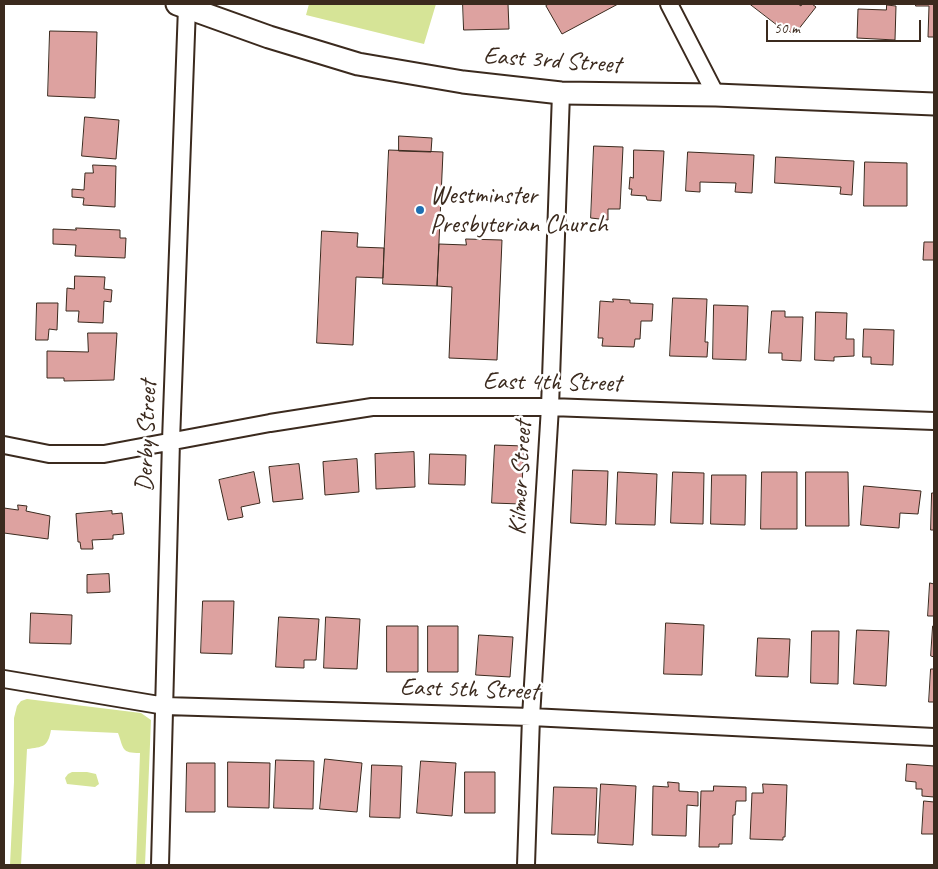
<!DOCTYPE html>
<style>
body{margin:0}
#map{position:relative;width:938px;height:869px;overflow:hidden;background:#fff;font-family:Caveat,sans-serif}
canvas{display:block}
.frame{position:absolute;inset:0;border:5px solid #3b2a1e;pointer-events:none}
.scale{position:absolute;left:766px;top:20px;width:155px;height:22px;box-sizing:border-box;border:2px solid #3b2a1e;border-top:0;padding-left:6px;font-size:15px;line-height:18px;white-space:nowrap;color:#3b2a1e;-webkit-text-stroke:4px #fff;paint-order:stroke}
</style>
<div id="map">
<canvas width="938" height="869"></canvas>
<div class="frame"></div>
<div class="scale">50 m</div>
</div>
<script>
const context = document.querySelector('canvas').getContext('2d');
context.lineJoin = 'round';
function fill(path, color) { context.fillStyle = color; context.fill(path, 'evenodd'); }
function trace(path, color, width, dash) { context.strokeStyle = color; context.lineWidth = width; context.lineCap = dash ? 'butt' : 'round'; context.setLineDash(dash || []); context.stroke(path); }
function label(font, color, halo, rows, align = 'center') {
  context.font = font + ' Caveat,sans-serif'; context.lineWidth = 5; context.setLineDash([]); context.textBaseline = 'middle'; context.strokeStyle = halo; context.fillStyle = color; for (const [text, x, y, turn = 0] of rows) {
    context.save(); context.translate(x, y); context.rotate((+turn || 0) * Math.PI / 180); context.textAlign = isNaN(turn) ? turn : align; if (halo) context.strokeText(text, 0, 0); context.fillText(text, 0, 0); context.restore();
  }
}
const green = new Path2D(`
 M309,4H436L424,44L306,15Z
 M27,699L141,713L151,720L145,865H136L140,753C121,753 124,749 118,733L51,730C48,747 43,747 27,749L21,865H10L14,782V718L17,706L21,701Z
 M72,772H87L96,774L99,784L95,787L67,784L65,778L68,774Z`);
const building = new Path2D(`
 M463,4H508L509,29L464,30Z
 M549,4H618L562,34L546,6Z
 M750,4H798L801,6L802,4H812L816,7L794,35L785,28L784,30Z
 M916,4H934V37H928L929,6H916Z
 M887,5L896,6L895,40L857,38L858,9L886,10Z
 M50,31L97,32L95,98L48,96Z
 M85,117L119,120L116,159L82,156Z
 M399,136L432,138L431,152L399,151Z
 M594,146L623,147L620,209H608V220L591,218Z
 M389,150L443,152L437,286L383,284Z
 M634,150L664,151L661,201L647,200L646,196L631,195L632,189H629L630,177L633,178Z
 M688,152L754,155L752,193L735,192L736,183L700,182V192L686,191Z
 M776,157L854,161L852,195L840,194L841,187L775,183Z
 M865,162L907,163V206H864Z
 M93,165L116,166L115,207L83,205L84,198L72,197V189L84,190L85,173H93Z
 M76,228L120,230V238H126L125,258L75,256L76,245L53,244V229L76,230Z
 M322,231L358,233L357,247L384,248L383,278L356,277L353,345L317,343Z
 M466,239L502,240L497,360L449,358L452,287L437,286L439,244L466,245Z
 M934,240V260H923L924,242H933Z
 M75,276L105,277L104,289L112,290L111,302L104,301L103,323L78,322L79,311H66L67,288L74,289Z
 M673,298L707,299L705,342H708L707,357L670,356Z
 M613,299L630,300V303L653,304L652,321H641L640,339H635L634,347L602,346L603,338H598L600,301L613,302Z
 M37,303H58L57,330L49,329L48,340H36Z
 M714,305L748,306L746,360L713,359Z
 M772,311H785V317H803L801,361L782,360V353H769Z
 M816,312L847,313L846,339H854V356L834,357V361L815,360Z
 M864,329L894,330L893,365L871,364V357H863Z
 M88,333H117L114,380L64,381V378H47V351L88,352Z
 M495,445L524,446L521,504L492,503Z
 M414,452L415,487L376,489L375,454Z
 M430,454L466,455L465,485L429,484Z
 M357,459L359,492L325,495L323,462Z
 M299,464L303,499L273,502L269,467Z
 M573,470L608,471L606,525L571,523Z
 M254,472L260,503L241,507L243,517L228,520L219,480Z
 M618,472L657,474L655,525L616,524Z
 M673,472L704,473L703,524L671,523Z
 M762,472H797V529H761Z
 M806,472H848L849,526H806Z
 M712,475H746L745,525L711,524Z
 M864,486L921,491L918,514L900,513L899,528L861,525Z
 M932,493H934V530H931Z
 M18,505L27,506L26,511L50,516L48,539L4,533V508L18,510Z
 M112,511V514L122,513L124,534L113,535V539L92,540L93,549H81L80,542H78L76,514Z
 M109,574L110,592L87,593V575Z
 M930,583L934,584V616H928Z
 M203,601H234L232,654L201,653Z
 M31,613L72,615L71,644L30,643Z
 M279,617L319,619L316,660H304V668L276,667Z
 M326,617L360,619L357,669L324,668Z
 M666,623L704,625L702,675L664,674Z
 M387,626H418V672H387Z
 M428,626H458V672H428Z
 M933,626H934V657L931,656Z
 M857,630L889,631L886,686L854,684Z
 M812,631H839L838,684L811,683Z
 M479,635L513,637L510,677L476,675Z
 M758,638L790,639L788,677L756,676Z
 M931,669H934V702H929Z
 M325,759L362,763L357,812L320,809Z
 M276,760L314,761L313,809L274,808Z
 M421,761L456,763L452,816L417,813Z
 M228,762L270,763L269,808L228,807Z
 M187,763H215V812H186Z
 M907,764L934,766V797L922,796V789H916V782L906,781Z
 M372,765L402,766L400,818L370,817Z
 M465,772H495V813H465Z
 M668,782L679,783V791L698,792V806L687,805L686,836L652,835L653,786L668,787Z
 M601,784L636,786L633,845L598,843Z
 M763,784L787,785L785,837H783V840L750,839L752,793H763Z
 M714,786L746,787V801H736L735,815H733L732,844H719V847H699L701,791H713Z
 M554,787L597,788L595,835L552,834Z
 M924,801L934,802V834H922Z`);
const minor = new Path2D(`
 M669,4L716,95
 M4,445L49,454H104L270,423L372,407H550L934,421
 M4,679L165,706L531,717L934,737
 M160,865L171,441L187,7
 M526,865L531,717L550,407L561,93`);
const tertiary = new Path2D(`
 M177,4L269,37L358,64L463,82L561,93L716,95L934,104`);
const markers = [
 [420,210,5,"#1f6fb2"]
];
const streetNames = [
 ["East 3rd Street",552,61,4],
 ["East 4th Street",552,383,1],
 ["Derby Street",147,436,-88],
 ["Kilmer Street",521,478,-87],
 ["East 5th Street",469,690,2]
];
const poiNames = [
 ["Westminster",430,196],
 ["Presbyterian Church",430,225]
];
fill(green, '#d6e497');
fill(building, '#dda2a0');
trace(building, '#3b2a1e', 1);
trace(minor, '#3b2a1e', 20);
trace(tertiary, '#3b2a1e', 25);
trace(minor, '#fff', 16);
trace(tertiary, '#fff', 21);
for (const [x, y, r, color] of markers) { const dot = new Path2D(); dot.arc(x, y, r, 0, 2 * Math.PI); context.fillStyle = color; context.fill(dot); trace(dot, '#fff', 2); }
label('25px', '#3b2a1e', '#fff', streetNames);
label('25px', '#3b2a1e', '#fff', poiNames, 'left');
</script>
